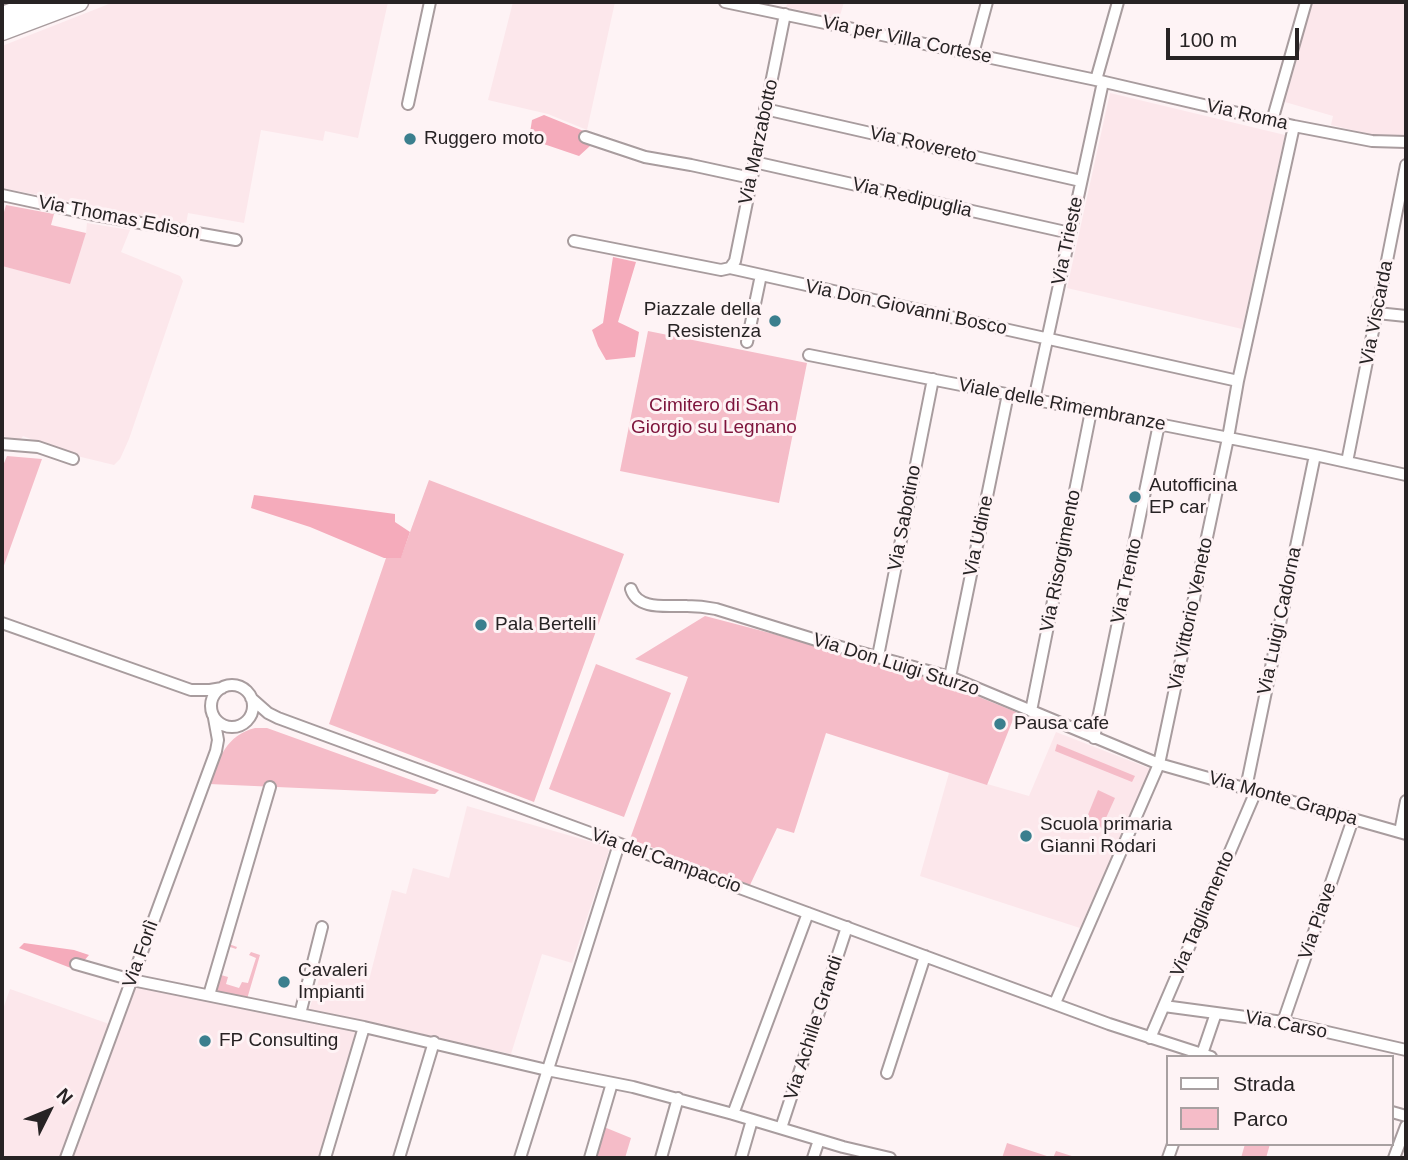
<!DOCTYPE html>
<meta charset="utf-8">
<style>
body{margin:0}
#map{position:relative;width:1408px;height:1160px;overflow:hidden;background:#fef3f5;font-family:Arial,sans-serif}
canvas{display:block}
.frame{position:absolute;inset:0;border:4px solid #272324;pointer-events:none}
.legend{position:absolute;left:1166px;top:1055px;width:228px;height:91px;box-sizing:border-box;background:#fef3f5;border:2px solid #a8a0a1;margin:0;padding:9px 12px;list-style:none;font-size:21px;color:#272324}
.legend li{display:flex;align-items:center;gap:14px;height:35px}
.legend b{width:35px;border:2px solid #a8a0a1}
.north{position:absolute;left:14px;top:1076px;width:70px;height:70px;-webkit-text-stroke:5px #fef3f5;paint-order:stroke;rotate:47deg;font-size:19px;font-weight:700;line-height:28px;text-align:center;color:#272324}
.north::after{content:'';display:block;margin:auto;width:24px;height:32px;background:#272324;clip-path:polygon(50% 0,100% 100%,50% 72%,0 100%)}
.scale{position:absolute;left:1166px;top:28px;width:133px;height:32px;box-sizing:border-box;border:4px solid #272324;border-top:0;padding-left:9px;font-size:21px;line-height:24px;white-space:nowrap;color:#272324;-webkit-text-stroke:5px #fef3f5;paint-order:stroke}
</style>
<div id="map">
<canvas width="1408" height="1160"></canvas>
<div class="frame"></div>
<ul class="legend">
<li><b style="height:9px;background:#fff"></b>Strada</li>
<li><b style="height:19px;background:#f5bcc8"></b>Parco</li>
</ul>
<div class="north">N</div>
<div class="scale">100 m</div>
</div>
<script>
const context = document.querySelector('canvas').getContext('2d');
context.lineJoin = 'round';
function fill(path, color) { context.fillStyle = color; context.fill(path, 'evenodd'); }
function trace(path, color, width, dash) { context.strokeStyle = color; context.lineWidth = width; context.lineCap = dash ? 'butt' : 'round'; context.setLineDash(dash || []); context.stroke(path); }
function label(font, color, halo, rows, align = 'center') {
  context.font = font + ' Arial,sans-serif'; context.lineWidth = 6; context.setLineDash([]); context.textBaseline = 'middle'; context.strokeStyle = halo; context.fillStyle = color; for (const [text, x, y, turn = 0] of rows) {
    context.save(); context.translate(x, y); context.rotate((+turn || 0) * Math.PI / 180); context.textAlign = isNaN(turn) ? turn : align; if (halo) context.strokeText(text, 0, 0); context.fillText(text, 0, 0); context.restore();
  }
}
const built = new Path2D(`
 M114,2H388L358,138L325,131L323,141L261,130L244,223L188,213L186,224L2,188V46Z
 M513,2H615L587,130L548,114L488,100Z
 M788,2H844L839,19L786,7Z
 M1312,2H1406V137L1377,136L1331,125L1333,116L1285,102Z
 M1110,93L1285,135L1242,329L1067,288Z
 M87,223L130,230L121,252L180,276L183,281L129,439L120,459L114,465L73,455L23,436L18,443L2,435V266L69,283L86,233Z
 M1056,732L1151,769L1080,928L920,876L949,773L1029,796Z
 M467,806L606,846L609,851L572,963L542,954L511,1054L309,1010L322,970L369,980L392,890L406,894L413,868L449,878Z
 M128,982L361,1030L323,1158H2V1012L10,989L112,1025Z`);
const green = new Path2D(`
 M6,205L54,214L51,225L86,233L70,284L2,266V219Z
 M648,331L807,363L779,503L620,471Z
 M7,456L42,459L2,571V468Z
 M429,480L624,554L534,802L329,724L386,558L401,557Z
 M705,616L915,671L1016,712L987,785L826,733L794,833L777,828L750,885L630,839L688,677L635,659Z
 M596,664L671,693L624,817L549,789Z
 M255,728H267L439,790L435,794L209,784C219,759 226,735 255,728Z
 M1057,744L1135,776L1132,782L1055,751Z
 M1098,790L1115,798L1101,829L1085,822Z
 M229,944L237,947L236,949L230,947L221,975L228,977L226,984L239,988L242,982L248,983L256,958L249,955L251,952L260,955L247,999L218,991L216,987Z
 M604,1127L631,1138L625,1158H595Z
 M1007,1143L1053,1158L1056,1151L1078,1158H1002Z
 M1245,1144H1270L1266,1158H1241Z`);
const forest = new Path2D(`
 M544,115L586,132L590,146L579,156L529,139L532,120Z
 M613,257L636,262L618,322L639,332L635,357L606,360L598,346L592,330L603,323Z
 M254,495L395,514V522L410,532L401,558H384L310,527L251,508Z
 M24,943L74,950L89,955L76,970L19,948Z`);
const minor = new Path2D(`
 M725,2L1096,80L1294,126L1372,141L1406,142
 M973,54L987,2
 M1096,80L1118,2
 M408,104L430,2
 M765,109L1081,181
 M1272,121L1306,2
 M585,137L645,157L691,165L751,178
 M754,162L1070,233
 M2,195L90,214L236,240
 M574,241L721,270L730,268L1238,381
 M730,268L735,261L785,14
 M1377,313L1406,316
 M747,342L761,275
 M809,355L1315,455L1406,475
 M1034,400L1103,82
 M2,444L38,447L73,459
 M1347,462L1406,165
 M631,589C638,611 668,605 687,606C697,606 706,607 716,609L826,643L950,677L1159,764L1406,834
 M2,623L191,690H210L222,688
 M878,656L933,379
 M950,677L1008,394
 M211 706a21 21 0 1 1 42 0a21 21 0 1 1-42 0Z
 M251,698L268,713L278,718L1109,1024L1211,1057
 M1031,711L1091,411
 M1094,738L1159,424
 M1246,788L1315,455
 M1400,832L1406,801
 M76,964L132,980L364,1027L547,1070L633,1087L733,1114L843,1147L890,1158
 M209,995L270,787
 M1055,1003L1159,764L1228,438L1238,381L1294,126
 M1164,1006L1283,1022L1406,1050
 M300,1014L322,927
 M1283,1022L1353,819
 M1150,1038L1256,791
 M1201,1057L1216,1013
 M887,1073L925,956
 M1392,1112L1406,1116
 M733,1114L808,913
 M781,1128L847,927
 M66,1158L216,751L218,740L214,718
 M325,1158L364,1027
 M399,1158L434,1042
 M520,1158L619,844
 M590,1158L612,1083
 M661,1158L678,1098
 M741,1158L752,1120
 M813,1158L819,1140
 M1168,1158L1173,1144
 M1394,1158L1406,1126`);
const primary = new Path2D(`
 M2,16L41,2
 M2,31L79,2`);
const markers = [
 [410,139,7,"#3b7f8e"],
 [775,321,7,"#3b7f8e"],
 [1135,497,7,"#3b7f8e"],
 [481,625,7,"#3b7f8e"],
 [1000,724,7,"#3b7f8e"],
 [1026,836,7,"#3b7f8e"],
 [284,982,7,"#3b7f8e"],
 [205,1041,7,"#3b7f8e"]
];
const streetNames = [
 ["Via per Villa Cortese",907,40,12],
 ["Via Roma",1247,115,13],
 ["Via Marzabotto",759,142,-78],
 ["Via Rovereto",923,145,13],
 ["Via Redipuglia",912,198,13],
 ["Via Thomas Edison",119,218,11],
 ["Via Trieste",1068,241,-78],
 ["Via Don Giovanni Bosco",906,308,12],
 ["Via Viscarda",1377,313,-79],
 ["Viale delle Rimembranze",1062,405,11],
 ["Via Sabotino",905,518,-79],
 ["Via Udine",979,536,-78],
 ["Via Risorgimento",1061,561,-79],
 ["Via Trento",1127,581,-78],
 ["Via Vittorio Veneto",1191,614,-78],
 ["Via Luigi Cadorna",1280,621,-78],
 ["Via Don Luigi Sturzo",896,665,17],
 ["Via Monte Grappa",1283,799,16],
 ["Via del Campaccio",666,861,20],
 ["Via Tagliamento",1203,914,-67],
 ["Via Piave",1318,921,-71],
 ["Via Forlì",141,954,-70],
 ["Via Carso",1286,1025,11],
 ["Via Achille Grandi",814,1028,-72]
];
const poiNames = [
 ["Ruggero moto",424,139],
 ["Piazzale della",761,310,"right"],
 ["Resistenza",761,332,"right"],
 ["Autofficina",1149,486],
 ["EP car",1149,508],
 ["Pala Bertelli",495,625],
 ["Pausa cafe",1014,724],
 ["Scuola primaria",1040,825],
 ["Gianni Rodari",1040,847],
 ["Cavaleri",298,971],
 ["Impianti",298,993],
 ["FP Consulting",219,1041]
];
const parkNames = [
 ["Cimitero di San",714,406],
 ["Giorgio su Legnano",714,428]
];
fill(built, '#fce7eb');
fill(green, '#f5bcc8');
fill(forest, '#f5abbb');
trace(minor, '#a89c9e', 14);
trace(primary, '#a89c9e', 21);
trace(minor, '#fff', 10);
trace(primary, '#fff', 18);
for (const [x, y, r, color] of markers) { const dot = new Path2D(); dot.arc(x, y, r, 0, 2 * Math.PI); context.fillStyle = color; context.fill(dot); trace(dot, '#fef3f5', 2.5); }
label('19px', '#272324', '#fef3f5', streetNames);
label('19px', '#272324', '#fef3f5', poiNames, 'left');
label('19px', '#7d143c', '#fef3f5', parkNames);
</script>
